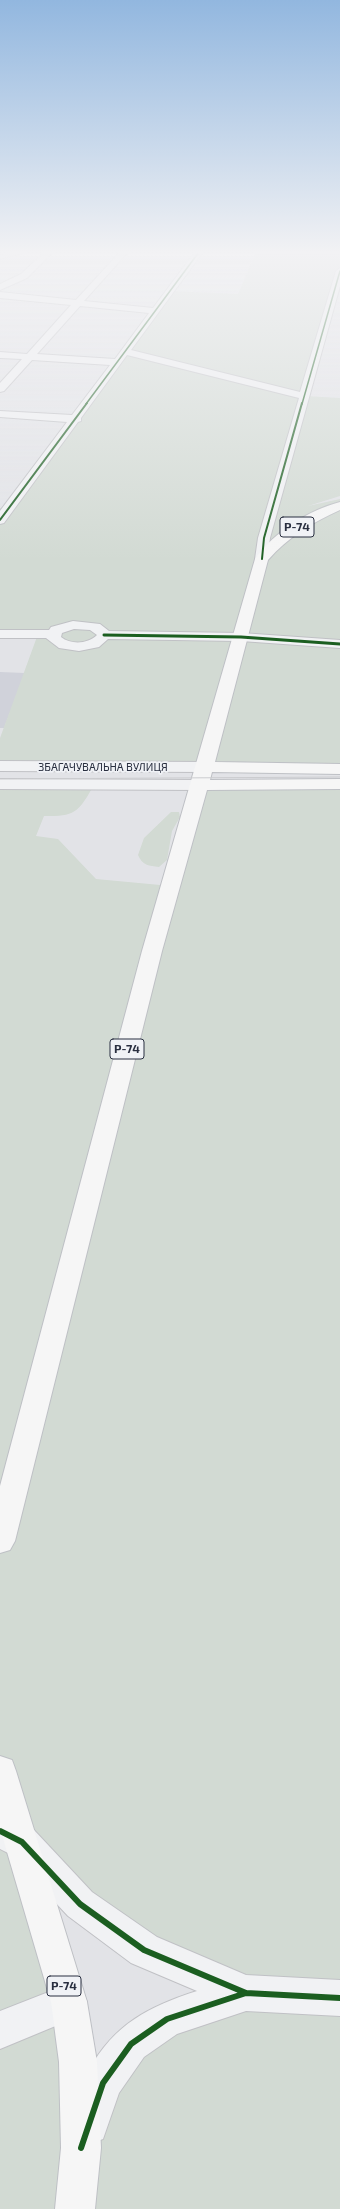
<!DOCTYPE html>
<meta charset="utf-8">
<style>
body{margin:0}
canvas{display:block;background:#e2e3e7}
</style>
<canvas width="340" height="2209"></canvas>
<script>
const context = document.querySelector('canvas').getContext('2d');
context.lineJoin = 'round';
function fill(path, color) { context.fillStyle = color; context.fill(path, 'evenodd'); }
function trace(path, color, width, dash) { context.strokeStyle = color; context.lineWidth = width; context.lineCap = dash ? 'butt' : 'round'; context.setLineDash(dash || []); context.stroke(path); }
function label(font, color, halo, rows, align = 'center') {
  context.font = font + ' "Exo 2",sans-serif'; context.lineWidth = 3.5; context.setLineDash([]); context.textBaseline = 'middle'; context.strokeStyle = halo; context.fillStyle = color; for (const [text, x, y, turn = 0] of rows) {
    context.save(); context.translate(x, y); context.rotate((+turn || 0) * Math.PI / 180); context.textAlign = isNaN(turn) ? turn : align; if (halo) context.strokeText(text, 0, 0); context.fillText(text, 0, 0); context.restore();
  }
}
const built = new Path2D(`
 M0,672L25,673L4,728H0Z`);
const green = new Path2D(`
 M256,252H340V292H333L305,396L340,398V496L308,506L340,499V769L0,766V738L38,634H0V508H9L171,291L238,294Z
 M0,784L94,785C79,811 76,817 44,816L36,836L58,839L96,879L171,886L199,785L340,784V2209H0ZM23,1843L144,1950L245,1994L131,2044L82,2147Z
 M171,812H179L180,817L172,831L167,860L159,867C149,866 142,865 138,855L144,838Z`);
const minor = new Path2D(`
 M12,252H26L0,259V255Z
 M45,252H53L27,278L0,290V284L21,274Z
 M120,252H128L84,301L153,308L195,252H203L131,350L300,392L336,271L340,268V286L270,538L267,562H257L255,559L258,538L299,398L127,355L81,418V421L78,422L4,523L0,524V511L67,422L0,417V411L72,415L110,365L32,360L4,391L0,392V383L22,359L0,358V352L27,354L71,305L0,298V292L76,300ZM80,306L149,313L115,359L37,354Z
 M73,621L100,624L109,631L241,633L340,640V648L241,641L108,639L99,647L79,651L59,648L46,638H0V630H49L51,627ZM74,629L90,630L97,635C88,644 71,645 61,637L62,633Z
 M0,761L205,762L211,764L213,767L211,770L205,772L0,771Z
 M0,779L199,780L205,781L207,785L205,789L199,790L0,789Z
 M0,1815L34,1830L92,1892L157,1937L246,1975L340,1980V2016L246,2011L177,2034L144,2057L119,2093L103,2139L89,2144L75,2139L70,2125C76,2107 80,2087 89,2070C114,2024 150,2006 197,1991L131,1963L68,1916L10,1854L0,1849Z
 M69,1984L82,1989L87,2002L82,2015L0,2049V2011Z`);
const major = new Path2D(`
 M340,502V510C313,522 288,537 268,560L215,762L340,764V774L212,772L210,780L340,779V789L207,790L162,951L15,1541L10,1550L0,1553V1486L142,951L255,559C274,532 309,510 340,502Z
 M0,1756L12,1760L16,1771L87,2002L97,2062L101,2148L95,2209H55L61,2148L59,2062L51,2002L0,1828Z`);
const tram = new Path2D(`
 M0,779L340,777`);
const cyclewayFar3 = new Path2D(`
 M86,404L199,252
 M302,404L340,271`);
const cyclewayFar2 = new Path2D(`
 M0,520L87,403
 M262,559L264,538L302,403`);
const cyclewayFar1 = new Path2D(`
 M104,635L241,637L340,644`);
const cycleway = new Path2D(`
 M0,1831L22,1842L80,1904L144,1950L246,1993
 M81,2148L103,2083L131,2044L167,2019L246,1993L340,1998`);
const farStreetnames = [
 ["ЗБАГАЧУВАЛЬНА ВУЛИЦЯ",103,767]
];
const shields = [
 [297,527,34],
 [127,1049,34],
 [64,1986,34]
];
const shieldNames = [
 ["Р-74",297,527],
 ["Р-74",127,1049],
 ["Р-74",64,1986]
];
fill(built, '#d0d2da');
fill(green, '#d2dad3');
trace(minor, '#c0c1c5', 2);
trace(major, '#bec0c5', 2);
fill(minor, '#f1f2f4');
fill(major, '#f6f6f6');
trace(tram, '#cbcccf', 1);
trace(cyclewayFar3, '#1b5e20', 1.5);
trace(cyclewayFar2, '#1b5e20', 2);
trace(cyclewayFar1, '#1b5e20', 3);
trace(cycleway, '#1b5e20', 6);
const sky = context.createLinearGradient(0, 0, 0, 561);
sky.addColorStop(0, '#92b7df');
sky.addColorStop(0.45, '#f2f2f4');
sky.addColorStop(1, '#f2f2f400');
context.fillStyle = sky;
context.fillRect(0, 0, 340, 561);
label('11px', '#292f40', '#f0f2f6', farStreetnames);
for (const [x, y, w] of shields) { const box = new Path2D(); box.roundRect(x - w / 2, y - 10, w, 20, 3); context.fillStyle = '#f0f2f6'; context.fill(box); trace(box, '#292f40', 1); }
label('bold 12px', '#292f40', null, shieldNames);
</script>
